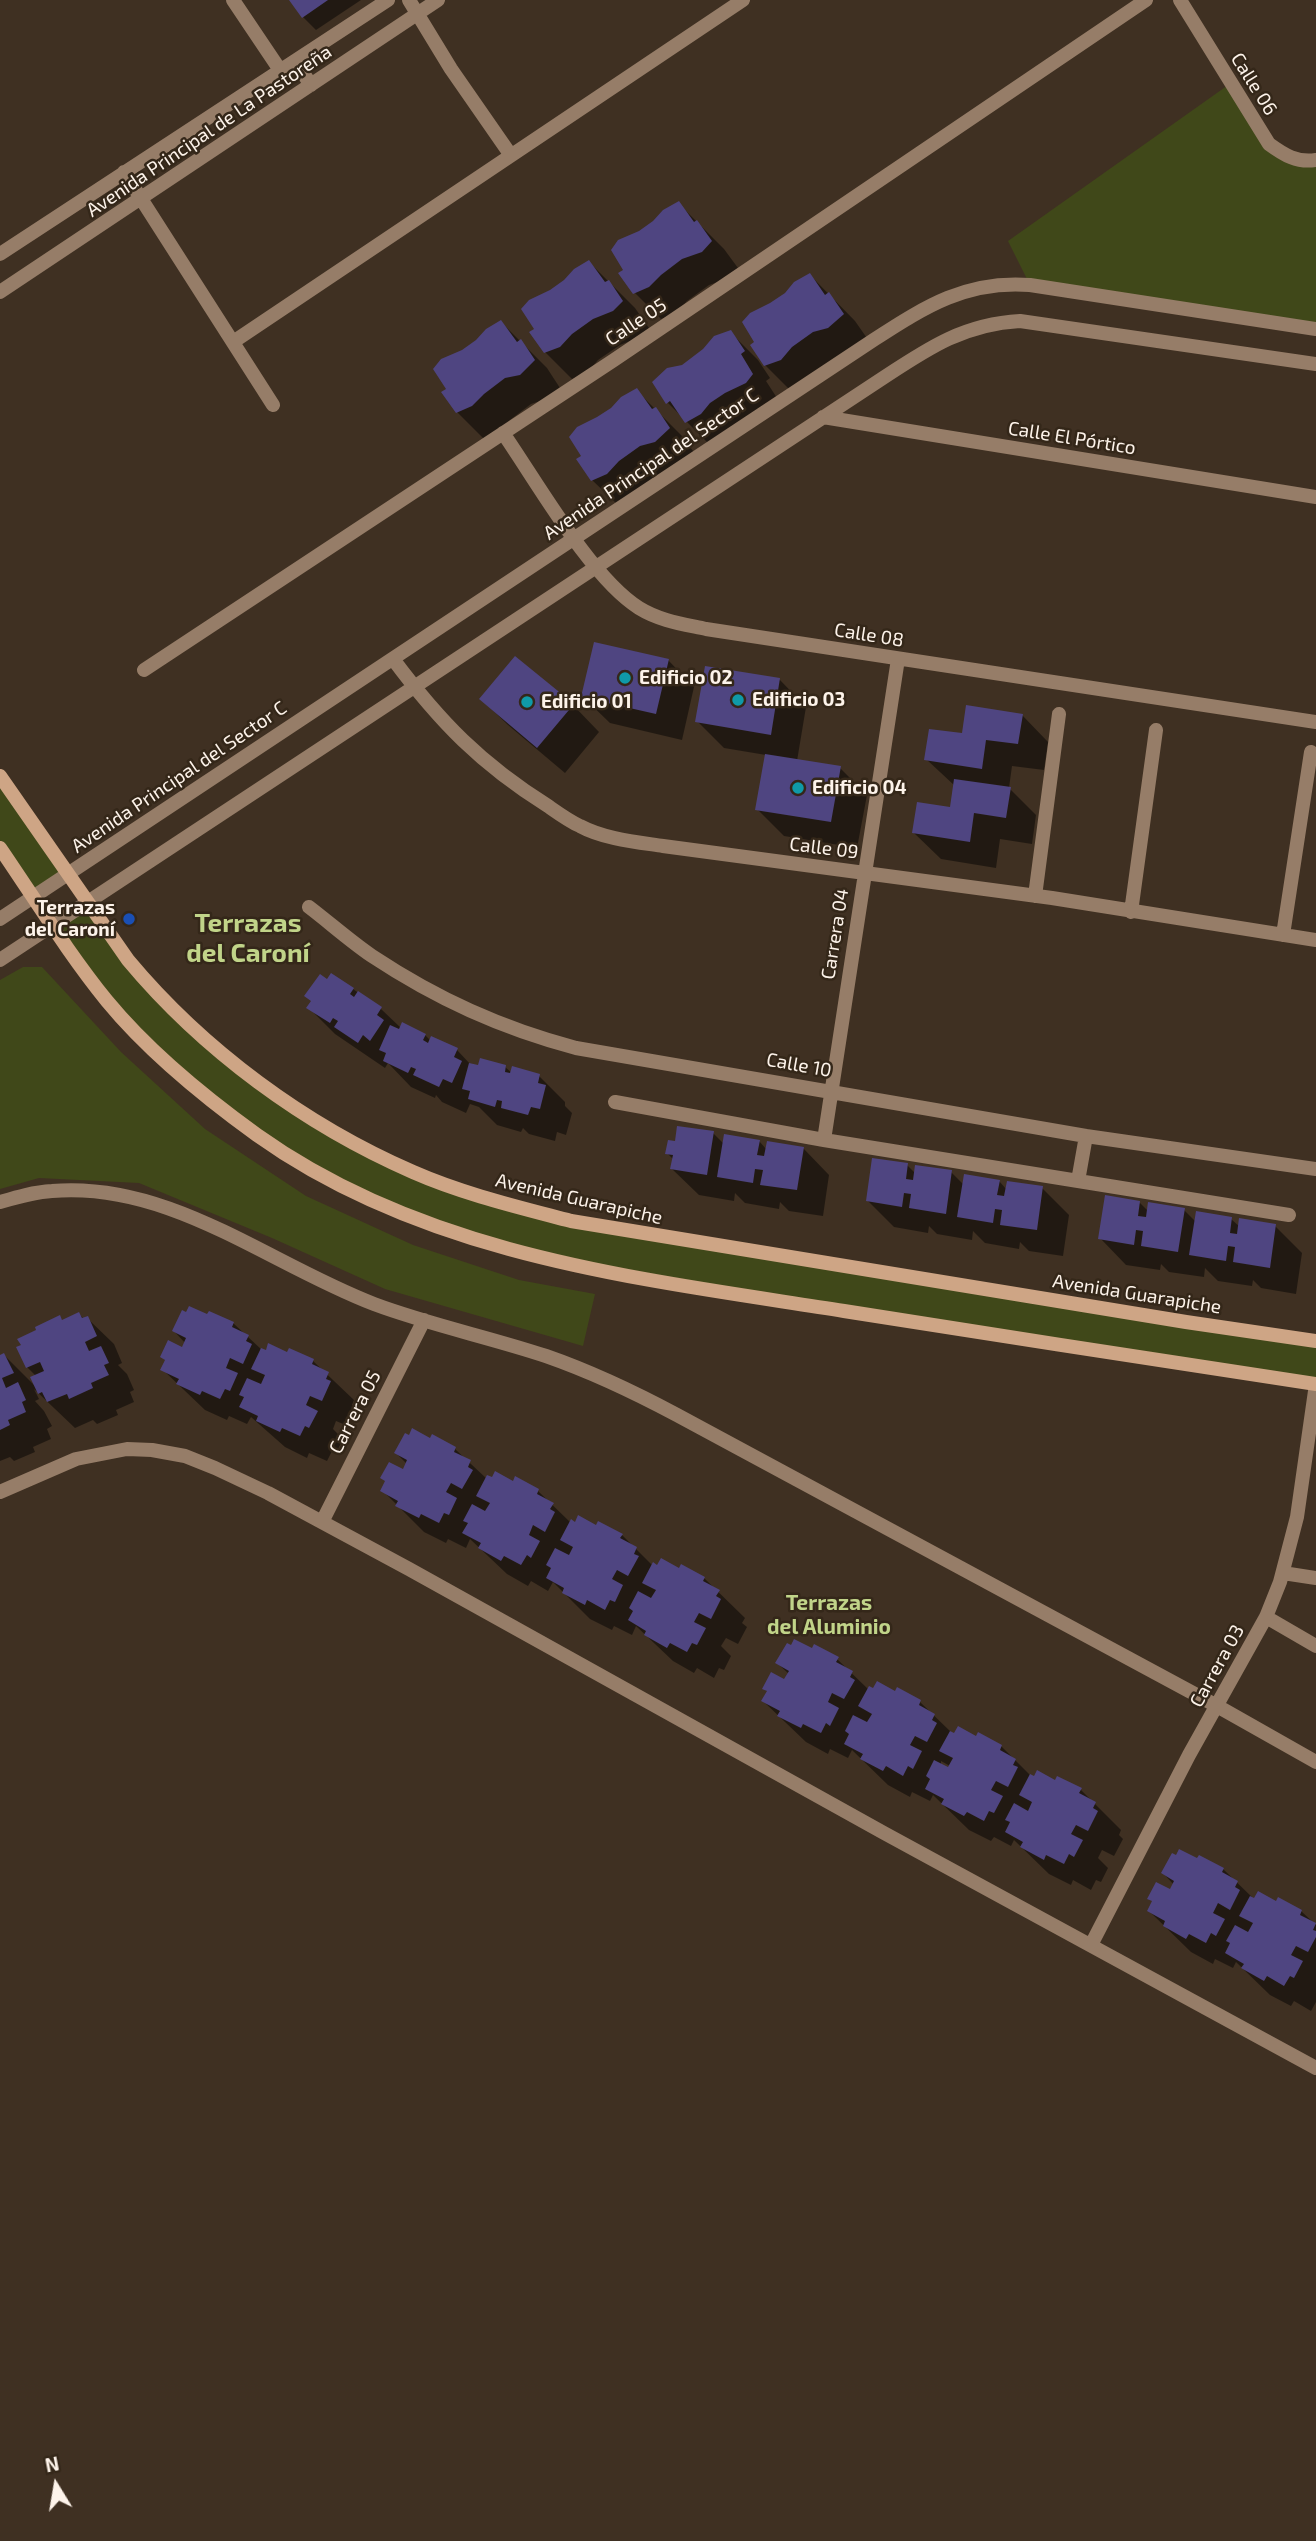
<!DOCTYPE html>
<meta charset="utf-8">
<style>
body{margin:0}
#map{position:relative;width:1316px;height:2541px;overflow:hidden;background:#3f3022;font-family:"Exo 2",sans-serif}
canvas{display:block}
.north{position:absolute;left:21px;top:2450px;width:70px;height:70px;-webkit-text-stroke:5px #342719;paint-order:stroke;rotate:349deg;font-size:19px;font-weight:700;line-height:28px;text-align:center;color:#fdf3ea}
.north::after{content:'';display:block;margin:auto;width:24px;height:32px;background:#fdf3ea;clip-path:polygon(50% 0,100% 100%,50% 72%,0 100%)}
</style>
<div id="map">
<canvas width="1316" height="2541"></canvas>
<div class="north">N</div>
</div>
<script>
const context = document.querySelector('canvas').getContext('2d');
context.lineJoin = 'round';
function fill(path, color) { context.fillStyle = color; context.fill(path, 'evenodd'); }
function trace(path, color, width, dash) { context.strokeStyle = color; context.lineWidth = width; context.lineCap = dash ? 'butt' : 'round'; context.setLineDash(dash || []); context.stroke(path); }
function label(font, color, halo, rows, align = 'center') {
  context.font = font + ' "Exo 2",sans-serif'; context.lineWidth = 5; context.setLineDash([]); context.textBaseline = 'middle'; context.strokeStyle = halo; context.fillStyle = color; for (const [text, x, y, turn = 0] of rows) {
    context.save(); context.translate(x, y); context.rotate((+turn || 0) * Math.PI / 180); context.textAlign = isNaN(turn) ? turn : align; if (halo) context.strokeText(text, 0, 0); context.fillText(text, 0, 0); context.restore();
  }
}
const green = new Path2D(`
 M1231,83L1269,144L1316,160V329L1030,285L1008,241Z
 M0,776L67,874L33,897L0,848Z
 M87,902L204,1038L366,1150L510,1205L1316,1341V1384L1046,1343L500,1247L312,1170L164,1059L52,925Z
 M23,967H42L121,1052L205,1129L306,1196L413,1245L519,1280L595,1294L583,1346L385,1289L272,1238L139,1183L39,1178L0,1189V980Z`);
const shadow = new Path2D(`
 M291,0H361L316,30L303,17Z
 M678,203L724,249L738,268L729,278L709,285L687,301L676,313L661,319L634,292L625,270L640,232Z
 M589,262L635,308L649,328L640,337L620,345L598,360L587,373L572,379L545,352Z
 M810,275L855,321L869,341L792,392L764,364L757,342L771,304Z
 M501,322L547,368L560,388L552,397L531,404L510,420L499,433L484,439L457,412L448,389L462,351Z
 M730,332L758,360L770,378L766,381L779,401L713,448L668,403L683,366Z
 M636,390L682,436L696,455L619,506L592,480L584,457L598,419Z
 M515,658L573,705L599,732L565,773L508,725L481,699Z
 M668,660L694,687L682,740L610,723L583,697Z
 M780,680L806,707L797,761L840,768L867,795L857,848L784,836L757,809L766,755L724,748L697,721Z
 M1022,715L1048,742L1044,770L1012,766L1009,788L1036,815L1032,844L1000,839L996,868L941,859L914,833L951,809L955,786L926,759L963,735Z
 M327,982L353,989L381,1009L401,1028L425,1035L431,1041L457,1050L472,1066L505,1067L512,1073L539,1076L565,1102V1106L572,1113L566,1135L557,1132L555,1141L529,1134L523,1128L521,1132L497,1125L479,1107L470,1104L466,1113L442,1102L436,1095L435,1098L411,1087L388,1063L385,1068L335,1034L308,1007Z
 M713,1133L724,1144L759,1141L767,1150L803,1148L829,1175L823,1216L789,1211L780,1202L779,1209L745,1203L735,1193L734,1201L699,1195L672,1169L674,1160L667,1153L676,1143Z
 M907,1165L916,1174L951,1172L964,1185L999,1181L1007,1190L1042,1188L1069,1215L1063,1256L1029,1251L1020,1242L1019,1249L985,1243L973,1231L972,1240L937,1234L929,1226L928,1233L894,1227L867,1200Z
 M1140,1203L1148,1211L1184,1210L1196,1222L1231,1219L1240,1227L1275,1226L1302,1253L1296,1294L1261,1288L1253,1280L1252,1286L1218,1281L1205,1268L1204,1277L1169,1272L1161,1264L1160,1270L1126,1265L1100,1238Z
 M79,1314L84,1319L87,1318L114,1344L122,1363L118,1365L127,1374L134,1390L130,1392L134,1402L116,1410L118,1415L97,1424L93,1420L75,1428L34,1389L39,1399L35,1401L44,1411L52,1426L47,1429L51,1439L33,1447L35,1452L14,1461L10,1457L0,1461V1355H4L35,1386L36,1376L27,1367L59,1317L63,1321Z
 M233,1323L262,1350L313,1361L354,1400L352,1405L357,1409L348,1426L336,1421L333,1429L343,1439L336,1453L332,1451L327,1461L309,1453L307,1458L285,1447L251,1417L247,1424L229,1416L227,1420L205,1410L162,1369L166,1361L162,1357L182,1349L185,1343L174,1331Z
 M433,1437L455,1449L487,1479L514,1483L538,1491L571,1523L622,1535L653,1566L680,1570L704,1578L745,1618L742,1623L747,1627L738,1644L726,1638L721,1646L731,1656L724,1670L719,1668L714,1678L697,1668L694,1673L673,1661L636,1626L632,1635L614,1626L612,1630L590,1619L553,1582L548,1591L531,1581L528,1586L507,1574L470,1539L466,1548L448,1539L446,1543L424,1532L382,1490L403,1471L407,1464L396,1453L431,1440Z
 M837,1659L869,1690L920,1702L953,1734L976,1738L1001,1746L1033,1778L1081,1790L1121,1830L1119,1835L1123,1839L1114,1856L1102,1850L1098,1858L1108,1868L1101,1882L1096,1880L1091,1890L1073,1880L1071,1885L1049,1874L1014,1840L1011,1846L994,1837L991,1841L969,1830L933,1795L930,1801L912,1792L910,1797L888,1785L852,1750L848,1758L830,1749L828,1754L806,1742L763,1701L768,1692L764,1688L785,1681L789,1674L777,1663ZM941,1761L950,1766L948,1769L941,1765Z
 M1223,1869L1255,1900L1276,1903L1301,1911L1316,1925V2002L1311,2011L1294,2001L1291,2006L1270,1995L1236,1962L1233,1968L1215,1959L1213,1964L1191,1952L1149,1911L1171,1892L1174,1885L1163,1873Z`);
const building = new Path2D(`
 M289,0H328L302,18Z
 M679,201L694,222L697,220L712,241L702,252L682,259L661,275L649,287L633,294L618,273L623,270L611,250L618,240L639,231L653,221L663,210Z
 M589,260L605,282L609,280L623,301L613,311L593,319L572,334L560,347L544,353L529,332L534,329L521,309L529,300L550,290L564,280L574,269Z
 M810,273L825,295L829,292L844,314L828,328L813,332L792,347L781,360L764,366L750,345L754,342L742,322L750,313L770,303L785,293L794,282Z
 M501,320L517,342L521,339L535,360L520,375L505,378L484,394L472,406L456,413L441,392L446,389L433,369L441,359L462,350L476,340L486,329Z
 M731,330L745,351L741,354L753,374L746,383L725,393L710,403L701,414L685,423L670,401L666,404L652,382L667,368L682,365L703,349L714,336Z
 M637,388L652,409L656,407L670,428L655,442L640,446L619,461L607,474L591,481L576,459L581,456L569,437L577,427L597,417L611,408L621,397Z
 M594,642L669,659L656,714L581,697Z
 M515,656L574,704L537,748L479,699Z
 M705,666L780,678L771,735L695,722Z
 M966,705L1023,714L1018,744L986,740L982,769L924,760L929,729L962,733Z
 M765,754L841,766L831,822L755,810Z
 M954,779L1011,787L1006,818L974,813L970,842L912,833L917,802L950,807Z
 M331,973L354,988L350,994L354,997L358,991L382,1007L377,1015L384,1020L370,1041L363,1035L358,1043L334,1027L338,1021L333,1018L330,1023L306,1008L311,1001L304,996L320,974L327,979Z
 M402,1022L426,1034L423,1040L428,1043L431,1036L458,1048L454,1057L462,1061L452,1083L443,1079L439,1087L413,1075L416,1069L411,1067L408,1073L383,1061L386,1053L379,1050L390,1025L399,1029Z
 M480,1058L506,1065L505,1072L510,1073L512,1066L540,1074L538,1083L546,1085L540,1109L531,1107L528,1115L501,1108L502,1101L497,1100L495,1107L468,1099L470,1091L462,1089L469,1063L478,1065Z
 M677,1126L714,1131L707,1175L670,1169L673,1155L665,1154L668,1140L675,1141Z
 M724,1134L760,1140L757,1155L764,1156L767,1141L804,1147L797,1190L760,1185L763,1170L755,1169L753,1183L717,1177Z
 M872,1158L908,1163L906,1179L913,1180L915,1165L952,1170L946,1214L909,1208L911,1194L904,1193L902,1207L866,1201Z
 M964,1174L1000,1180L997,1195L1004,1196L1007,1181L1043,1186L1037,1230L1000,1225L1002,1210L995,1209L993,1223L957,1217Z
 M1105,1195L1140,1201L1138,1216L1146,1217L1148,1202L1185,1208L1178,1252L1141,1246L1143,1231L1136,1230L1134,1245L1098,1239Z
 M1196,1211L1232,1217L1230,1233L1237,1234L1239,1218L1276,1224L1270,1268L1233,1262L1235,1247L1228,1246L1226,1261L1189,1255Z
 M189,1306L207,1314L209,1311L234,1322L232,1327L249,1335L246,1341L252,1344L243,1364L230,1358L226,1368L238,1373L230,1391L225,1389L220,1399L202,1391L200,1395L176,1384L179,1379L160,1370L165,1360L160,1357L168,1340L182,1347L186,1338L172,1331L182,1310L186,1312Z
 M79,1312L82,1318L88,1316L97,1336L85,1342L89,1351L101,1346L109,1363L104,1365L109,1375L91,1383L93,1388L69,1399L67,1394L47,1402L42,1392L38,1394L30,1377L44,1371L40,1362L26,1368L16,1347L21,1345L17,1339L36,1330L35,1327L60,1315L62,1320Z
 M268,1343L287,1352L289,1348L314,1359L312,1364L329,1372L326,1379L331,1381L322,1401L310,1396L306,1405L318,1411L309,1428L305,1426L300,1436L282,1428L280,1432L256,1421L258,1416L239,1407L244,1397L239,1395L247,1378L261,1384L265,1375L251,1369L261,1348L266,1350Z
 M4,1353L14,1373L2,1378L6,1388L18,1382L26,1400L22,1402L26,1412L8,1420L10,1425L0,1430V1355Z
 M412,1428L430,1438L432,1434L456,1447L454,1452L471,1460L468,1467L473,1470L462,1489L451,1483L446,1492L457,1498L449,1515L444,1513L439,1523L421,1514L419,1518L395,1506L398,1501L380,1491L385,1481L380,1478L389,1462L403,1469L407,1460L394,1453L405,1433L409,1435Z
 M495,1471L513,1481L515,1476L539,1489L537,1494L554,1503L550,1509L555,1512L545,1532L533,1525L529,1535L540,1541L531,1558L527,1555L521,1565L504,1556L501,1561L478,1548L481,1543L462,1533L468,1523L463,1521L472,1504L485,1511L490,1503L476,1496L487,1475L492,1477Z
 M578,1515L596,1525L598,1521L623,1534L620,1538L637,1547L634,1554L639,1556L628,1576L617,1570L612,1579L623,1585L615,1602L610,1600L605,1610L587,1600L585,1605L562,1593L564,1588L546,1578L551,1568L546,1565L555,1548L569,1555L573,1547L560,1540L571,1519L575,1522Z
 M661,1558L679,1568L681,1564L705,1577L703,1581L720,1590L716,1596L721,1599L711,1619L699,1613L694,1622L706,1628L697,1645L692,1643L687,1652L670,1643L667,1648L644,1635L646,1631L628,1620L633,1611L629,1608L638,1591L651,1598L656,1590L642,1583L653,1562L657,1565Z
 M794,1639L812,1648L814,1644L839,1657L836,1662L853,1671L850,1677L855,1680L844,1699L832,1693L828,1702L839,1708L830,1726L826,1723L821,1733L803,1724L801,1728L777,1716L780,1711L761,1701L767,1691L762,1689L771,1672L784,1679L789,1671L775,1663L787,1643L791,1645Z
 M877,1681L895,1691L897,1687L921,1700L919,1705L935,1714L932,1720L937,1723L927,1742L915,1736L910,1745L922,1751L913,1769L908,1766L903,1776L886,1766L883,1771L860,1759L863,1754L844,1744L849,1734L845,1731L853,1715L867,1722L872,1714L858,1706L869,1686L873,1688Z
 M958,1726L976,1736L978,1732L1002,1745L1000,1750L1016,1759L1013,1765L1018,1767L1008,1787L996,1781L991,1790L1003,1796L994,1813L989,1811L984,1821L967,1812L964,1816L941,1804L944,1799L925,1789L930,1779L926,1776L934,1760L948,1767L953,1758L939,1751L950,1731L954,1733Z
 M1037,1770L1055,1780L1057,1776L1082,1788L1079,1793L1096,1802L1093,1808L1098,1811L1088,1831L1076,1825L1071,1834L1083,1840L1074,1857L1069,1854L1064,1864L1046,1855L1044,1860L1020,1847L1023,1842L1005,1832L1010,1822L1005,1820L1014,1803L1028,1811L1032,1802L1019,1795L1030,1774L1034,1776Z
 M1179,1849L1197,1858L1199,1855L1224,1868L1222,1872L1238,1881L1235,1887L1240,1890L1230,1910L1218,1903L1213,1913L1225,1919L1216,1936L1211,1933L1206,1943L1189,1934L1186,1939L1163,1926L1165,1921L1147,1911L1152,1901L1147,1899L1156,1882L1170,1889L1174,1881L1161,1873L1172,1853L1176,1855Z
 M1258,1891L1276,1901L1278,1897L1302,1910L1300,1915L1316,1923L1313,1930L1316,1931V1937L1308,1952L1296,1946L1291,1955L1303,1961L1294,1978L1290,1976L1284,1986L1267,1976L1264,1981L1241,1968L1244,1964L1225,1953L1230,1943L1226,1941L1235,1925L1248,1932L1253,1923L1239,1916L1250,1896L1254,1898Z`);
const street = new Path2D(`
 M233,0L280,70
 M409,0L451,69L510,154
 M1180,0L1269,144C1284,155 1297,163 1316,160
 M295,61L311,85
 M124,172L273,405
 M0,254L388,0
 M0,292L438,0
 M233,342L743,0
 M823,417L1316,497
 M503,433C537,482 591,578 639,608C660,621 683,624 706,629L1316,722
 M393,659C440,722 481,764 548,806C558,813 569,821 580,826C604,839 636,842 663,846L1052,898L1316,940
 M144,670L614,360L1146,0
 M1035,896L1059,714
 M309,907C330,923 350,941 372,956C437,999 501,1028 576,1048L1086,1136L1316,1169
 M1131,912L1156,730
 M0,919L875,339C926,306 967,280 1030,285L1316,329
 M1283,935L1311,752
 M0,960L886,376C930,347 965,324 1020,321L1316,364
 M615,1102L824,1140L1289,1215
 M824,1140L898,659
 M1078,1181L1086,1136
 M0,1202C17,1197 34,1192 52,1191C170,1181 269,1264 374,1304C430,1325 489,1337 546,1356C592,1372 634,1392 677,1415L1217,1706L1316,1762
 M0,1492L76,1459L127,1449L152,1450L185,1456L215,1468L268,1493L409,1569L884,1833L1316,2068
 M322,1522L424,1320
 M1283,1573L1316,1578
 M1266,1617L1316,1646
 M1091,1945L1189,1755L1266,1617L1280,1582L1297,1517L1316,1384`);
const secondary = new Path2D(`
 M0,776L128,960C203,1050 305,1125 413,1172C463,1194 518,1207 571,1221L1186,1322L1316,1341
 M0,848C35,899 68,953 107,1001C149,1052 203,1096 257,1135C428,1257 642,1279 844,1311C1001,1336 1159,1360 1316,1384`);
const markers = [
 [625,678,7,"#0f9aa8"],
 [738,700,7,"#0f9aa8"],
 [527,702,7,"#0f9aa8"],
 [798,788,7,"#0f9aa8"],
 [129,919,7,"#1a4fb4"]
];
const streetNames = [
 ["Calle 06",1254,84,58],
 ["Avenida Principal de La Pastoreña",209,131,-34],
 ["Calle 05",636,322,-34],
 ["Calle El Pórtico",1072,438,9],
 ["Avenida Principal del Sector C",651,464,-34],
 ["Calle 08",869,635,9],
 ["Avenida Principal del Sector C",179,777,-34],
 ["Calle 09",824,848,7],
 ["Carrera 04",835,934,-81],
 ["Calle 10",799,1065,10],
 ["Avenida Guarapiche",579,1199,13],
 ["Avenida Guarapiche",1137,1294,9],
 ["Carrera 05",355,1412,-63],
 ["Carrera 03",1217,1666,-61]
];
const poiNames = [
 ["Edificio 02",639,678],
 ["Edificio 03",752,700],
 ["Edificio 01",541,702],
 ["Edificio 04",812,788],
 ["Terrazas",115,908,"right"],
 ["del Caroní",115,930,"right"]
];
const neighbourhoodNames = [
 ["Terrazas",829,1603],
 ["del Aluminio",829,1627]
];
const districtNames = [
 ["Terrazas",248,923],
 ["del Caroní",248,953]
];
fill(green, '#404819');
fill(shadow, '#0007');
fill(building, '#4f4581');
trace(street, '#967d68', 14);
trace(secondary, '#cea585', 14);
for (const [x, y, r, color] of markers) { const dot = new Path2D(); dot.arc(x, y, r, 0, 2 * Math.PI); context.fillStyle = color; context.fill(dot); trace(dot, '#342719', 2.5); }
label('19px', '#fdf3ea', '#342719', streetNames);
label('bold 19px', '#fdf3ea', '#342719', poiNames, 'left');
label('bold 21px', '#c1d489', '#342719', neighbourhoodNames);
label('bold 26px', '#c1d489', '#342719', districtNames);
</script>
